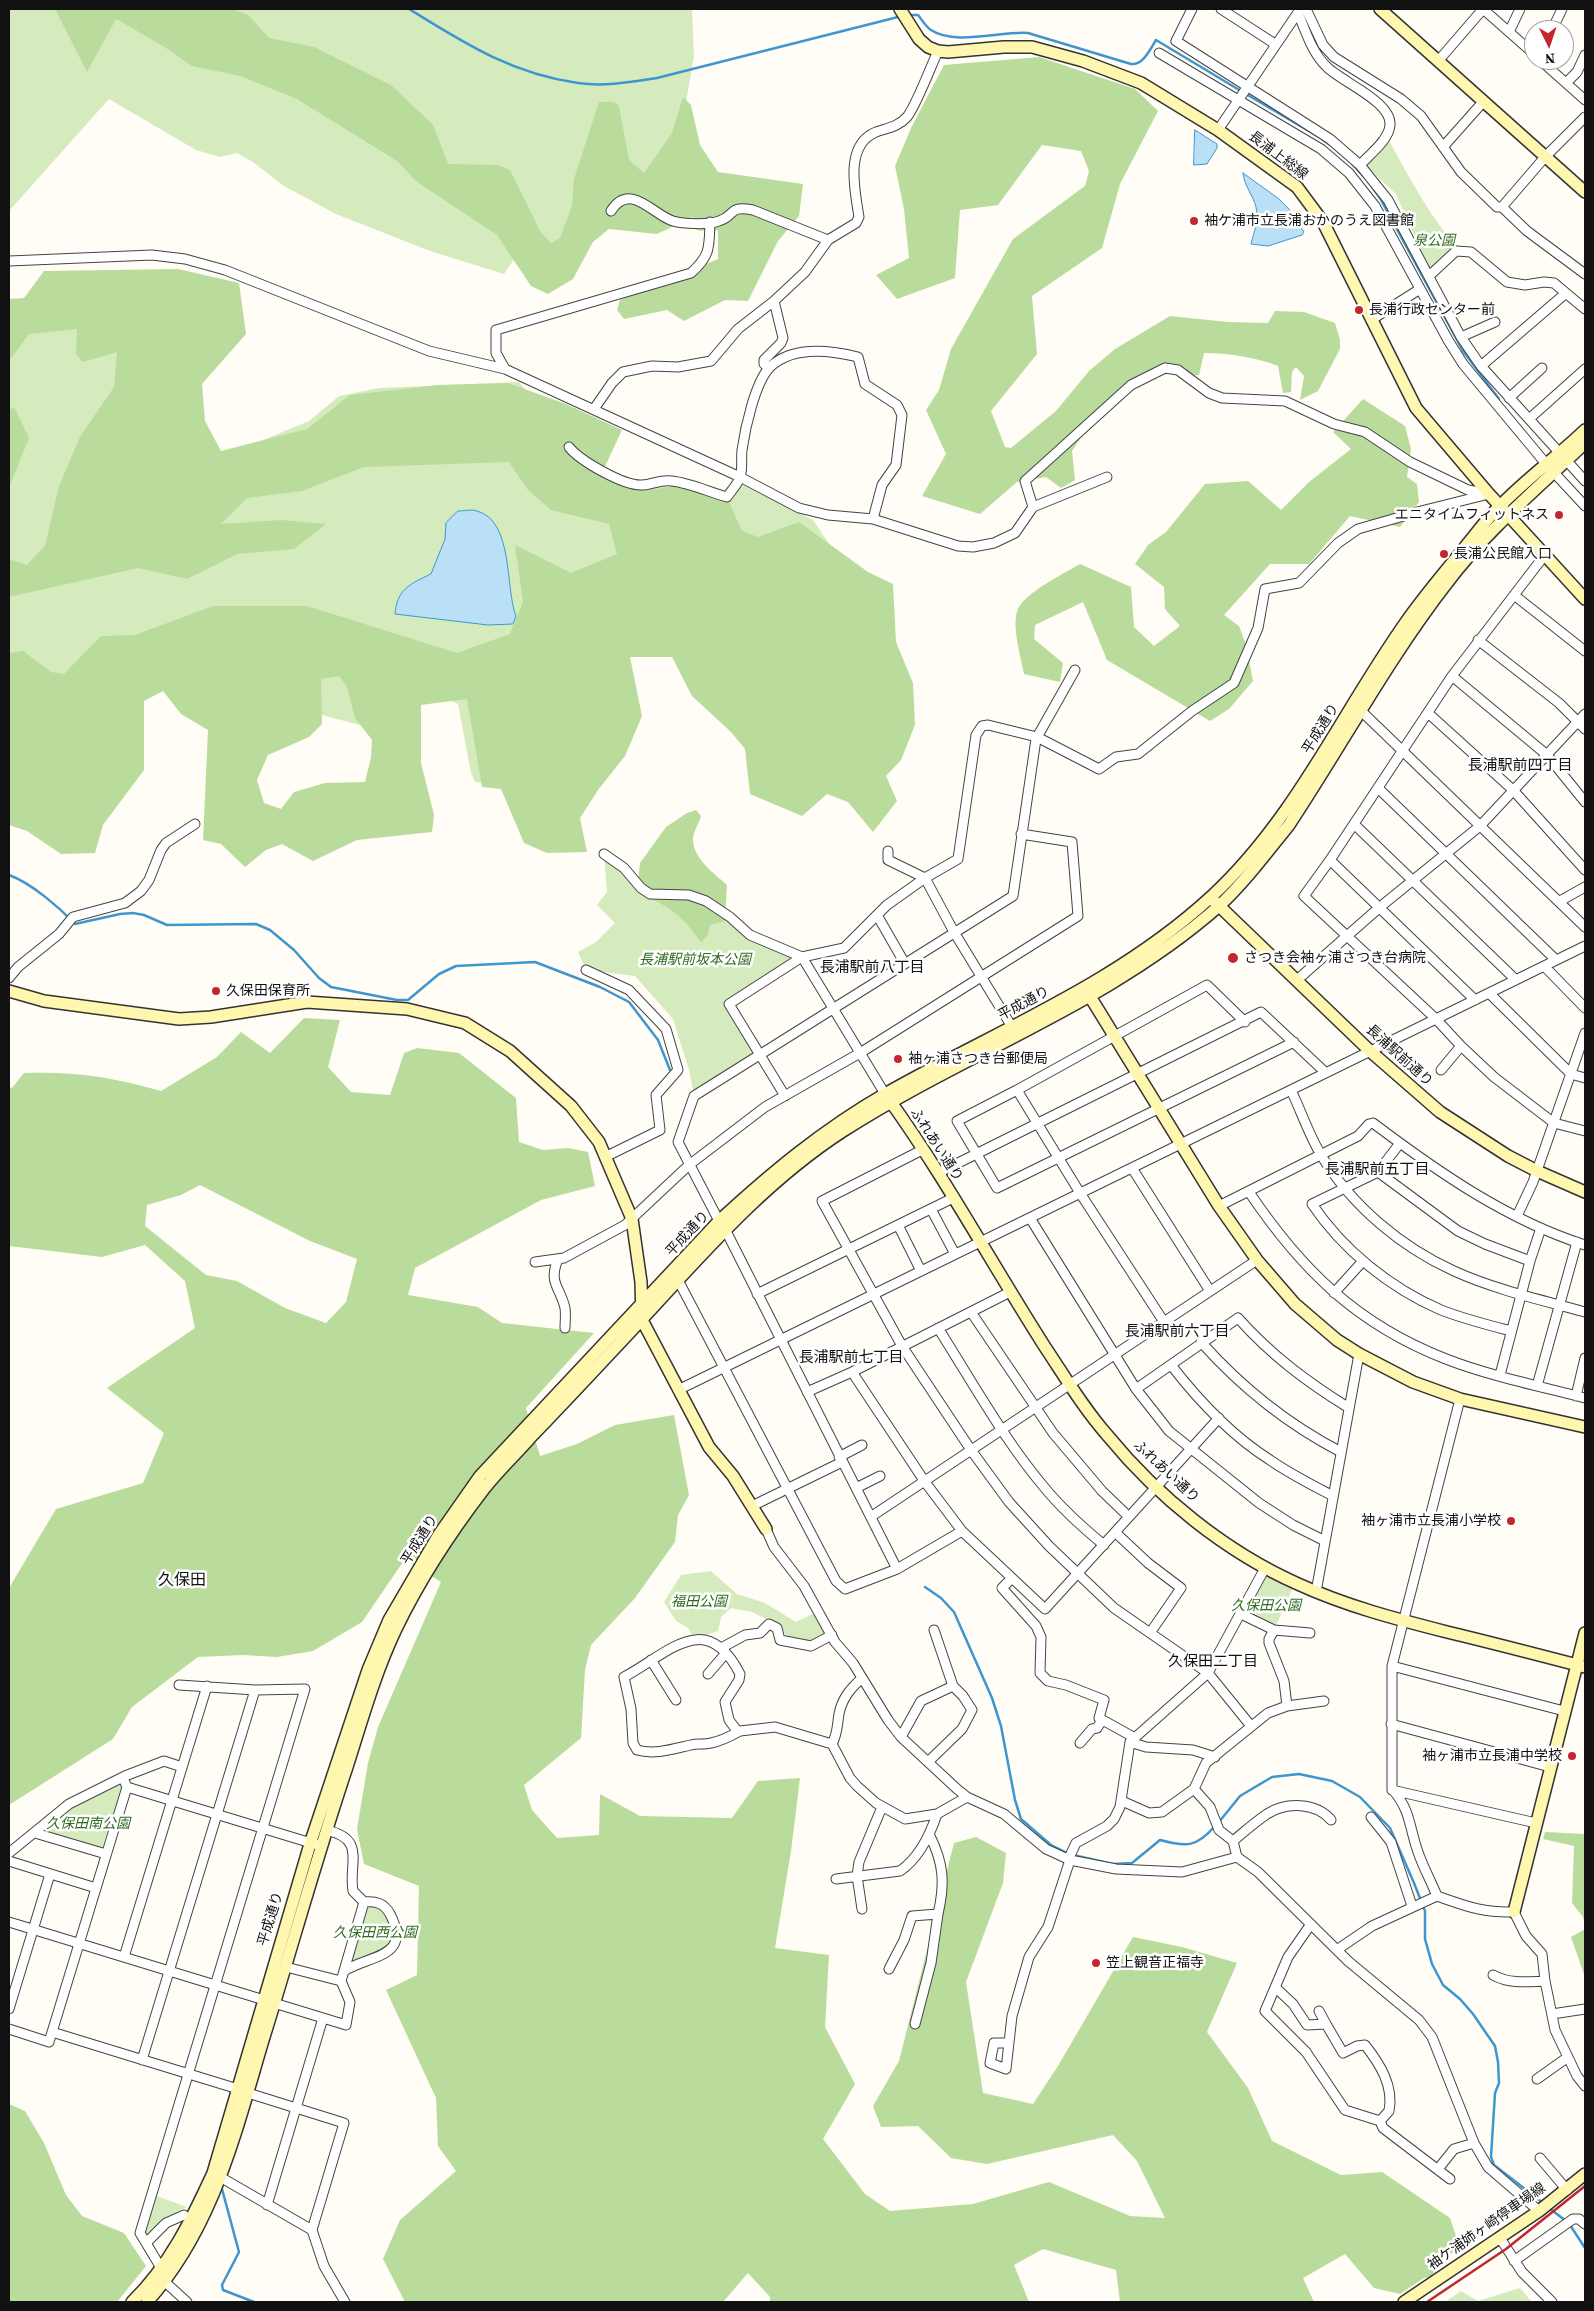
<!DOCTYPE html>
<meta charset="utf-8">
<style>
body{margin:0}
#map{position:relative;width:1594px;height:2311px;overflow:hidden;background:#fffdf5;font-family:"Source Serif 4",serif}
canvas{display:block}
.frame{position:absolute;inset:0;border:10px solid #111;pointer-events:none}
.north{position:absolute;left:1524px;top:20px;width:50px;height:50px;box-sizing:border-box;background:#fff;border:1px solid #a0a0a0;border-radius:50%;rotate:176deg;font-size:14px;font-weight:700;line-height:20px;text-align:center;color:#111}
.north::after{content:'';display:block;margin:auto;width:18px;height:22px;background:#c4262e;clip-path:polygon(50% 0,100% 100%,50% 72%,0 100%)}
</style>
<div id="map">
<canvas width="1594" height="2311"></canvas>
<div class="frame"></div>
<div class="north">N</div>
</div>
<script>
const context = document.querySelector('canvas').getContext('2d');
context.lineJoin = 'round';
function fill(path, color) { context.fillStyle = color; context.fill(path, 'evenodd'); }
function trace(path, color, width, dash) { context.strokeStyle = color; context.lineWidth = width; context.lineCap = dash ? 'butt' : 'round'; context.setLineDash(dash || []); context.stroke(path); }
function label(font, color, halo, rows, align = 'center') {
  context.font = font + ' "Source Serif 4","Noto Sans JP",serif'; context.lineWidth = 5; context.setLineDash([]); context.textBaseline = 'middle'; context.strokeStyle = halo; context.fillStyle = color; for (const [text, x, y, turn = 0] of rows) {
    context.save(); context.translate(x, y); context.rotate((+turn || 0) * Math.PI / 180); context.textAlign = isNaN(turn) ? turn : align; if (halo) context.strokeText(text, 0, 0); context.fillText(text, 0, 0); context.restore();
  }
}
const green = new Path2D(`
 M9,9H692L694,56L677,153L544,254L525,243L504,274L430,251L336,214L284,186L253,162L237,153L220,157L196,150L109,99L9,211Z
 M1388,139C1401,162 1439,235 1460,246L1453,248L1433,269H1429L1396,194L1365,165Z
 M131,307L109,423L229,454L309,421L339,396L379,388L519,382L540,406L627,491L658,484L724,504L739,483L813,520L846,569L684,587L514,773L491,784L475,782L471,773L458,704L424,689L371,728L292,707L191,657L9,734V308Z
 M604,854L641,888L689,895L750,935L802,957L729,1003L760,1054L694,1096L689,1070L673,1019L635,976L586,970L578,952L596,942L615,923L597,905L607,892Z
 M1265,1568L1295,1583L1274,1630L1241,1614Z
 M711,1571L737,1594L765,1603L796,1622L817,1612L830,1633L813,1644L792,1641L776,1624L752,1612L731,1608L721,1617L718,1631L694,1639L688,1628L676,1621L664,1602L681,1575Z
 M119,1785L122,1786L101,1850L42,1832L71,1809Z
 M364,1902L386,1909L397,1935L392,1947L344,1971Z
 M154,2195L187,2207L168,2216L146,2237L143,2234Z
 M1520,2288L1532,2302H1445L1461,2291L1478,2301Z`);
const forest = new Path2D(`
 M55,9H232L248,15L269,38L314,47L391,85L433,125L448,164L498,165L510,170L540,231L551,243L560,238L572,206L574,179L599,102H614L619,106L629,160L644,173L672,133L683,97L691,105L700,145L718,172L803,184L799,216L778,241L748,301L725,300L684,321L667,310L624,319L617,310L620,300L718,259V230L701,231L694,229L693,217L657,234L609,229L593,242L573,279L548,294L531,286L497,235L417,182L397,161L297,99L240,76L192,66L163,46L116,19L87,72Z
 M1039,57L1135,89L1158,111L1120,184L1102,248L1032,296L1037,354L991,411L1005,447L1011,448L1056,411L1089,371L1115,349L1170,316L1228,322L1268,323L1275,311L1304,312L1335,323L1340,340V349L1318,391L1300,400L1304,376L1296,367L1292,372L1291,392L1283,393L1278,366C1255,357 1228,353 1204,353L1199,375H1191L1184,367H1158L1100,409L1072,451L1075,480L1061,488L1046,477L1017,482L980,514L922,496L946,454L926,410L939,390L951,349L1013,239L1085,186L1089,171L1081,151L1042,145L998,205L960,210L955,278L897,299L876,275L909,258L904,209L895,166L912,126L944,65Z
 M178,269L239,283L246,334L202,384L205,421L221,451L307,429L350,395L438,385L508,383L566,404L622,430L601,475L645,491L672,486L728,500L742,531L758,537L799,522L868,572L893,584L896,642L913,683L915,725L901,760L886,776L897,801L873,832L848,802L827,794L802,816L750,794L745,749L731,732L692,696L672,657H630L642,716L625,756L598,790L580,818L587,852L547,853L524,843L501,789L482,787L467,699L421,705V763L434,815L432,832L357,840L313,861L282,844L266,850L245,867L221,844L203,840L208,730L181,714L163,691L144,701V770L103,825L95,853L61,854L27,831L9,825V653L23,651L51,672L64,674L101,636L135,635L213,606H307L457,653L510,634L523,602L515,545L571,573L617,554L609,524L551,510L528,490L509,462L364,467L302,491L247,498L221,524L281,520L326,524L294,549L237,554L187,579L138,568L9,597V559L27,565L45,546L59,486L80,437L114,387L117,352L83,362L76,354L77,329L29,334L9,361V299L24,298L44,271ZM339,676L347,687L355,718L372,740L371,758L365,782L325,783L294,792L281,809L264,803L257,780L268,755L309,737L322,724L321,679Z
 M1363,399L1405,426L1411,449L1407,477L1417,484L1419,502L1400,527L1350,516L1309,564H1270L1224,615L1239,626L1246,645L1253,681L1229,709L1210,721L1107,660L1083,602L1035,625L1034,639L1063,663L1060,682L1024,674C1021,658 1011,624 1018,609C1026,592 1063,574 1080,564L1131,587L1134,627L1154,646L1180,626L1165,609L1164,587L1135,564L1148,545L1166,532L1205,484L1248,481L1281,510L1309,482L1351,449L1333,432Z
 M14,407L29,438L9,488V410Z
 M696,810L701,816C699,823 694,831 693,838C692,858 714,873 727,885L725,921L710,925L708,935L701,942C680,913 670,907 637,892L640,863L666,827L687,813Z
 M304,1018L340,1020L328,1067L351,1092L390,1095L404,1053L417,1048L459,1053L516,1098L519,1142L543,1150L568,1148L588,1152L595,1186L541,1200L415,1268L408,1295L478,1307L502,1323L594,1333L526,1408L540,1456L577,1444L615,1425L674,1415L689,1495L678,1515L675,1542L635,1598L591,1645L585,1670L581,1738L524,1785L532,1810L557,1838L599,1835L600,1794L640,1816L732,1818L758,1781L800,1778L791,1851L775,1948L829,1955L825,2027L855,2084L823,2139L865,2194L890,2211L973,2204L1049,2182L1130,2216L1165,2218L1137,2161L1113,2135L987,2164L951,2158L918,2126L881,2127L873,2106L899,2061L954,1843L976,1837L1006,1853L1003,1883L966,1982L983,2093L1033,2104L1058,2066L1133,1937L1182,1947L1237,1963L1207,2032L1248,2088L1272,2141L1341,2175L1382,2172L1450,2218L1459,2245L1430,2277L1424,2278L1400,2294L1374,2288L1345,2254L1303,2278L1314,2302H1120L1116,2270L1043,2249L1014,2265L1029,2302H770V2297L748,2273L723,2302H405L383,2259L400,2220L456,2171L438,2146L436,2098L386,1990L417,1975L419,1886L364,1864L357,1829L368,1763L378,1727L441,1582L405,1559L362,1622L313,1651L277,1657L243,1655L198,1657L132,1707L113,1739L9,1805V1588L56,1509L143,1483L164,1433L107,1388L195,1328L185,1281L145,1245L102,1257L9,1246V1087L12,1088L24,1073C75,1071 112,1077 161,1091L217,1057L241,1032L270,1053ZM200,1185L310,1241L357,1259L346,1302L326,1323L285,1308L237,1281L206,1275L145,1226L147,1205L181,1195Z
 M1545,1832L1585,1834V1925L1583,1917L1572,1903L1574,1846L1543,1839Z
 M1585,1929V1977L1571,1937Z
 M9,2104L25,2111L44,2143L66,2195L82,2216L124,2233L146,2266L117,2302H9Z`);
const water = new Path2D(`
 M1195,130L1217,144V148L1207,164L1194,165Z
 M1243,173L1279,199L1288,208L1304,232L1302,235L1268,246L1251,244C1254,232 1259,220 1256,207C1253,195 1244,186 1243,173Z
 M458,511C464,511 472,509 477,511C514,521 505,589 516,616L513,624L488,625L395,614C397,589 410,584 431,574L445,539L446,523Z`);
const stream = new Path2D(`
 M409,9C464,43 512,74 578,83C604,87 631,82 657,78L902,16
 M907,15H918C922,20 926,27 931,30C955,46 1000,31 1028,33L1131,64C1143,65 1150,50 1156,40L1241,91
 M1246,94L1319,137
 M1323,140L1333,147
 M1352,164L1365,178
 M1372,187L1380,198L1463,351L1499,399
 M9,875C31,883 59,907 75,924L120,914L133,913L144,915L167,925L256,924L270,930L294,950L319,978L331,987L397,1000H408L439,974L456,966L535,962L600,987L629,1002L658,1040L670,1070
 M925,1587L941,1598L954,1612L992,1698L1001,1726L1015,1800L1021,1819L1051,1845L1067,1853
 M1219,1822L1240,1796L1272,1777L1299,1774L1332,1781L1360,1797L1390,1828L1414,1883L1425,1911V1939L1432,1964L1443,1985L1460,1999L1473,2014L1495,2046L1498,2062L1499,2083L1495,2093L1491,2157L1494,2165L1543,2203
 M1073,1855L1113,1864L1132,1863L1160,1840C1186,1847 1196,1848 1215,1826
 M222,2189L239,2252L222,2285L223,2290L254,2302
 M1549,2208L1566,2221
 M1570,2225L1585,2248`);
const street = new Path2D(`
 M1192,9L1176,41L1330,139L1360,165L1388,200L1461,337L1481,366L1585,481
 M1221,9L1275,44
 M1306,9L1323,45L1334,57L1401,99L1421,116L1461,172L1497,207H1502L1527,231L1585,274
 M1483,9L1534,54
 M1298,13C1306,32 1312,53 1327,67C1342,82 1392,102 1390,125C1389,140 1369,155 1360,165
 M1552,30L1562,9
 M1509,32L1520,9
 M1159,53L1321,149L1349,173L1375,206L1448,340L1463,364L1547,465L1585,506
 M1439,60L1483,9
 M1540,60L1585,100
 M1566,83L1577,72L1585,55
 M1218,130L1299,11
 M1443,147L1483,102
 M1502,207L1545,157L1585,117
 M611,211C630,181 653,215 673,221C683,224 709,225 719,221C736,216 727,205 753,210L828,240
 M9,261L152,255L185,259L225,270L429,351L505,369L740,477L799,508L828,515L873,519L958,546L973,547L994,543L1015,533L1033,507L1107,477
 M1429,276L1456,251L1471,252L1507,282L1525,285L1544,282L1554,283L1585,309
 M1371,320L1420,289
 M1461,337L1495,322
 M1481,366L1566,293
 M769,368L764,364V360L781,343L783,338L774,301
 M505,369L496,353V330L691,273C711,255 709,247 710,222
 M1509,398L1542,368
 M594,409L612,383L623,372L652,366L678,367L711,361L738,329L774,301L805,272L828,240L856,223L859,217C855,191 844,145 876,132C887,128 898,127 907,117C916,106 931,66 938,51
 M1529,419L1585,369
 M569,447C580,461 624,486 642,485C652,485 660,479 672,481C690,483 709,492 727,497C731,491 738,484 740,477C743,469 741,459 742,450C745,429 755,382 770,367C793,345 830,350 858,357L865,384L897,405L902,415L896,465L882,485L873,519
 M1033,507L1025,481L1131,385L1165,368L1178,370L1209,393L1222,398L1285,401L1334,424L1365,432L1410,462L1468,490L1486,493
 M1544,556L1452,676L1330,860L1304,896L1436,1019L1461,1046L1494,1077L1554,1123L1585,1131
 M1514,595L1585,651
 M1478,640L1559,703L1585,729
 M1452,676L1547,755L1585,802
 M1356,706L1585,927
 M1428,713L1513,790L1585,870
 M1378,788L1556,960
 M1354,824L1516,980
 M888,851V860L925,878L954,932L1012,1027
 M604,854L624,868L641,888L650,894L689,895L706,901L730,917L750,935L802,957L885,1094
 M1330,860L1475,1000
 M1560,901L1585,887
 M877,915L904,962
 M1544,966L1585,1008
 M586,970L629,990L666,1029L678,1070L656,1095L660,1130L605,1157
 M9,978L18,967L59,934L73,917L125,903L141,891L149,880L161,850L166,843L195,824
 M1297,980L1380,907L1480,826L1585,714
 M1489,993L1571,1074L1585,1078
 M1245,1022L1207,985L1017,1090L957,1121L997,1188L1294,1042
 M1441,1070L1461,1046
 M1017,1090L1080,1193L1164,1322
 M1291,1090C1301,1111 1309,1135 1321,1155C1352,1206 1401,1247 1454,1271C1496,1290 1542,1300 1585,1312
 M785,1096L729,1004L802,957L844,948L887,905L925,878L958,859L976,735L982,726L988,725L1037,737L1099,769L1116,757L1138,754L1192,711L1234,683L1258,628L1265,589L1299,583L1338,543L1358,529L1421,511L1489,494
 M1400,1143L1378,1172L1312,1204C1343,1250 1390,1288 1441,1310C1464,1319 1488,1325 1511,1331
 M922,1150L822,1201L902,1346L971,1450L1009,1502L1049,1546L1114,1608L1208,1673L1251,1726
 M1132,1168L1210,1291
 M1378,1172L1458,1231L1485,1244L1530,1261
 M938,1173L1261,1012L1326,1073
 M1249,1192C1301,1269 1356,1324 1446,1359C1490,1376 1539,1386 1585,1398
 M1219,1206L1358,1136L1369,1124L1373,1123C1438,1172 1507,1220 1585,1245
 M931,1209L955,1254
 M1517,1216L1533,1182L1585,1033
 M1030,1218L1136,1389L1169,1431L1259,1503L1293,1525L1325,1541
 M719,1221L678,1142L694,1096L1013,896L1036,739L1075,670
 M898,1225L921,1271
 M726,1231L897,1569
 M558,1259C548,1284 560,1286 565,1308C566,1315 565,1322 565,1328
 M535,1262L564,1258L625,1225L689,1165L765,1107L860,1053L1078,916L1072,842L1021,834
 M678,1280L836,1581L845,1589L897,1569L962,1531
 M1334,1293L1363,1261
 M757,1294L953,1198
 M971,1312L1053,1433L1102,1491L1129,1517
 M938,1328C971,1380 1005,1441 1044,1487C1062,1509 1082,1527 1104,1545
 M1201,1342C1242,1388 1287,1424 1341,1452
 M1171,1365C1199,1401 1232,1436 1270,1460C1290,1474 1312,1485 1333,1496
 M852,1372L925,1482L962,1531L1045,1609L1219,1418
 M1500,1375L1530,1261L1541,1228
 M1537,1386L1577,1242
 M1136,1389L1238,1318C1271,1355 1307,1382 1349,1408
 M678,1390L1585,946
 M807,1392L852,1372L1010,1292
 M1576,1396L1585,1358
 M1460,1399L1392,1666V1790L1536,1823
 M839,1457L862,1445
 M856,1488L880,1476
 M752,1506L842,1462
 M872,1516L1257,1260
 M766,1529L774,1547L804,1586L835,1642L853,1663L888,1720L901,1737L957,1789L967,1797L1004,1814L1046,1849L1070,1860L1116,1869L1182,1872L1237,1857L1258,1872L1348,1961L1419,2020L1432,2037L1474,2143L1488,2167L1539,2211
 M1116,1533L1148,1563L1181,1588L1150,1633
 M1012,1578L1002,1588L1036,1626L1041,1637L1040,1673L1048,1681L1066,1685L1104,1700L1099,1718L1135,1738
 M1316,1592L1359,1354
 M1241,1614L1274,1630L1310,1633
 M1274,1630L1269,1639V1643L1284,1681L1287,1706
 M723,1647L745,1635L760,1633L769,1624L777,1628L780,1640L811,1646L832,1635
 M651,1660L676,1700
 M1392,1666L1564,1711
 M708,1674L726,1653
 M862,1678C851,1688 842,1698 839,1714C837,1725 838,1733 832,1744L850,1778L857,1786L876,1803L905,1819L937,1814L967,1797
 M1391,1724L1550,1767
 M738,1732L729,1720L725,1702L739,1680L740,1674C706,1608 669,1653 624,1677L631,1709L633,1743L637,1750C655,1755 673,1749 691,1745C697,1743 704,1745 711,1743C721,1741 731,1736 740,1731L775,1727L832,1744
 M901,1737L921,1701L953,1686
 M1130,1742L1146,1747L1193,1750L1215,1757
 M1080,1743L1092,1729L1097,1728L1102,1720
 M929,1761L962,1729L972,1710L963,1696L953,1686L934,1630
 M123,1778L127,1787L321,1846
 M1393,1790C1411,1811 1409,1827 1418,1852C1423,1867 1431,1881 1437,1896
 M1122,1801L1149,1813L1162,1812L1194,1789
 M1371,1817L1391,1842L1412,1906
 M326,1830C367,1839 348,1863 353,1891L364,1902C376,1901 384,1903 390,1914C413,1958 369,1955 344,1971
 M35,1833L106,1854
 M1233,1841C1244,1832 1255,1822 1267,1814C1286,1802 1316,1802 1331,1820
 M9,1853L69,1804L125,1776L164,1761L182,1767
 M1237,1857L1233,1841L1219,1830L1210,1807L1194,1789L1206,1763L1268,1713L1287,1706L1324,1701
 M1068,1860L1076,1843L1107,1826L1114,1819L1120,1807L1130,1742L1208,1673L1265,1568
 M9,1861L96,1888
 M836,1879L900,1871C919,1858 930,1835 937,1814
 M862,1909L857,1876L859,1862L882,1807
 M9,1922L346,2025L350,2002L341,1981L364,1902
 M1311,1924L1288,1957L1265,2011L1306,2052L1345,2110L1380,2121
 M1338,1949L1372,1926L1437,1896C1466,1906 1482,1913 1514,1912L1526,1936L1542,1954L1545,1981L1555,2030L1577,2076L1585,2086
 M124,1957L207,1686
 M286,1967L341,1981
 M889,1969L904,1940L912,1916L938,1914C945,1884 944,1864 930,1836
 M1493,1975C1509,1984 1527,1982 1545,1981
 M1276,1988L1293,2004L1307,2025L1326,2024L1343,2053L1357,2046L1365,2045C1380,2064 1394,2086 1389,2111L1380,2121
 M9,2009L50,1874
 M1319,2011L1326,2024
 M1552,2014L1585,2009
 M915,2024L931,1963L938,1914
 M9,2029L49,2042L127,1787
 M52,2032L238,2089
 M1009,2043H994L990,2063L1006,2069L1012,2016L1029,1957L1048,1927L1070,1860
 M142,2060L255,1690
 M1537,2079L1568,2057
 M248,2093L344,2123L312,2230L324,2266L345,2302
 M1380,2121L1383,2128L1450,2179
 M1540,2158L1567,2190
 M1438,2169L1454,2149L1474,2143
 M215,2174L312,2230
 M267,2205L323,2018
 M1500,2238L1522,2272L1552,2302
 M146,2243L166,2223L184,2215
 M1514,2261L1573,2219H1579L1585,2224
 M161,2268L140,2233L305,1689L255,1690L179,1685
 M164,2281L187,2302`);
const secondary = new Path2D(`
 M900,9L919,39L928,47L938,51L948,52L1004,47H1032L1083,61L1141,83L1218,130L1297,187L1323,222L1416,408L1489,494L1585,599
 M1380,9L1585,192
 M1214,901L1370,1051L1440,1112L1508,1156L1537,1171L1585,1192
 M1086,990L1219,1206L1257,1260L1295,1304L1337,1340L1359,1354L1413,1382L1460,1399L1585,1427
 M9,991L44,1001L179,1019L211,1017L307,1002L407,1009L465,1023L510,1051L571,1106L599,1142L632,1219L641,1282L642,1320L709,1447L733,1476L766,1529
 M888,1098C945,1177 992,1264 1045,1347C1065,1377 1084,1409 1108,1436C1158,1497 1226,1552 1298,1584C1346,1606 1396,1619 1447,1632C1493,1643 1539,1655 1585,1667
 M1514,1912L1585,1633
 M132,2302C169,2266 192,2219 213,2173L310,1844L368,1670L389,1620L438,1536L480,1476L719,1221C771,1173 824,1129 885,1094C996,1031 1117,984 1212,896C1296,818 1341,714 1406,622C1424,596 1445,572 1465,547C1477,533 1487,518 1500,506C1526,479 1558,456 1585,430
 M147,2302C214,2228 236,2130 264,2037C292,1947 317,1856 347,1767C362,1720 375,1673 396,1629C420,1579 451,1532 484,1489C498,1471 515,1455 530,1438C559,1408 588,1377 617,1346C689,1270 755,1188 843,1131C966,1052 1108,1004 1219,906C1245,882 1267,852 1289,825C1342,745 1388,659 1447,583C1486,531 1538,488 1585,443
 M1404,2302L1539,2211L1585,2174`);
const rail = new Path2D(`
 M1427,2302L1506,2249L1585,2186`);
const markers = [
 [1194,221,5,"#c4262e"],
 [1359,310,5,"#c4262e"],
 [1559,515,5,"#c4262e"],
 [1444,554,5,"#c4262e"],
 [1233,958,6,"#c4262e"],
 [216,991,5,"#c4262e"],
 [898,1059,5,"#c4262e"],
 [1511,1521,5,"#c4262e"],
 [1572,1756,5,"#c4262e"],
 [1096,1963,5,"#c4262e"]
];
const streetNames = [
 ["長浦上総線",1278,156,37],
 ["平成通り",1321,729,-58],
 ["平成通り",1024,1004,-28],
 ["長浦駅前通り",1399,1056,42],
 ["ふれあい通り",936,1145,57],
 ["平成通り",688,1234,-47],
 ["ふれあい通り",1166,1472,43],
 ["平成通り",420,1540,-58],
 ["平成通り",271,1919,-73],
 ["袖ケ浦姉ヶ崎停車場線",1487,2227,-35]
];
const poiNames = [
 ["袖ケ浦市立長浦おかのうえ図書館",1204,221],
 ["長浦行政センター前",1369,310],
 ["エニタイムフィットネス",1549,515,"right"],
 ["長浦公民館入口",1454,554],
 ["さつき会袖ヶ浦さつき台病院",1244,958],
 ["久保田保育所",226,991],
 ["袖ヶ浦さつき台郵便局",908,1059],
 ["袖ヶ浦市立長浦小学校",1501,1521,"right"],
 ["袖ヶ浦市立長浦中学校",1562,1756,"right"],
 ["笠上観音正福寺",1106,1963]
];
const parkNames = [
 ["泉公園",1434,241],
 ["長浦駅前坂本公園",695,960],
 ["福田公園",699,1602],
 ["久保田公園",1266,1606],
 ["久保田南公園",88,1824],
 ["久保田西公園",375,1933]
];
const neighbourhoodNames = [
 ["長浦駅前四丁目",1520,766],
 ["長浦駅前八丁目",872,968],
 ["長浦駅前五丁目",1377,1170],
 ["長浦駅前六丁目",1177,1332],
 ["長浦駅前七丁目",851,1358],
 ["久保田二丁目",1213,1662]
];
const quarterNames = [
 ["久保田",182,1581]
];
fill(green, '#d5ebbd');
fill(forest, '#b9dc9c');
fill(water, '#b9e0f7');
trace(water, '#3f96cf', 1);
trace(stream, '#3f96cf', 2.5);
trace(street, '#444', 11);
trace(secondary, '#333', 14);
trace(street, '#fff', 9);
trace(secondary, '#fff6b0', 11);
trace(rail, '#c4262e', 2.5);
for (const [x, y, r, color] of markers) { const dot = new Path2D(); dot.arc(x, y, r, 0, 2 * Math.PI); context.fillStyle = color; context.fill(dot); trace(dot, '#fff', 2); }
label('14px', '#111', '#fff', streetNames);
label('14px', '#111', '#fff', poiNames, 'left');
label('italic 14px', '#2f6b1f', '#fff', parkNames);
label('15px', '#111', '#fff', neighbourhoodNames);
label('16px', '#111', '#fff', quarterNames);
</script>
